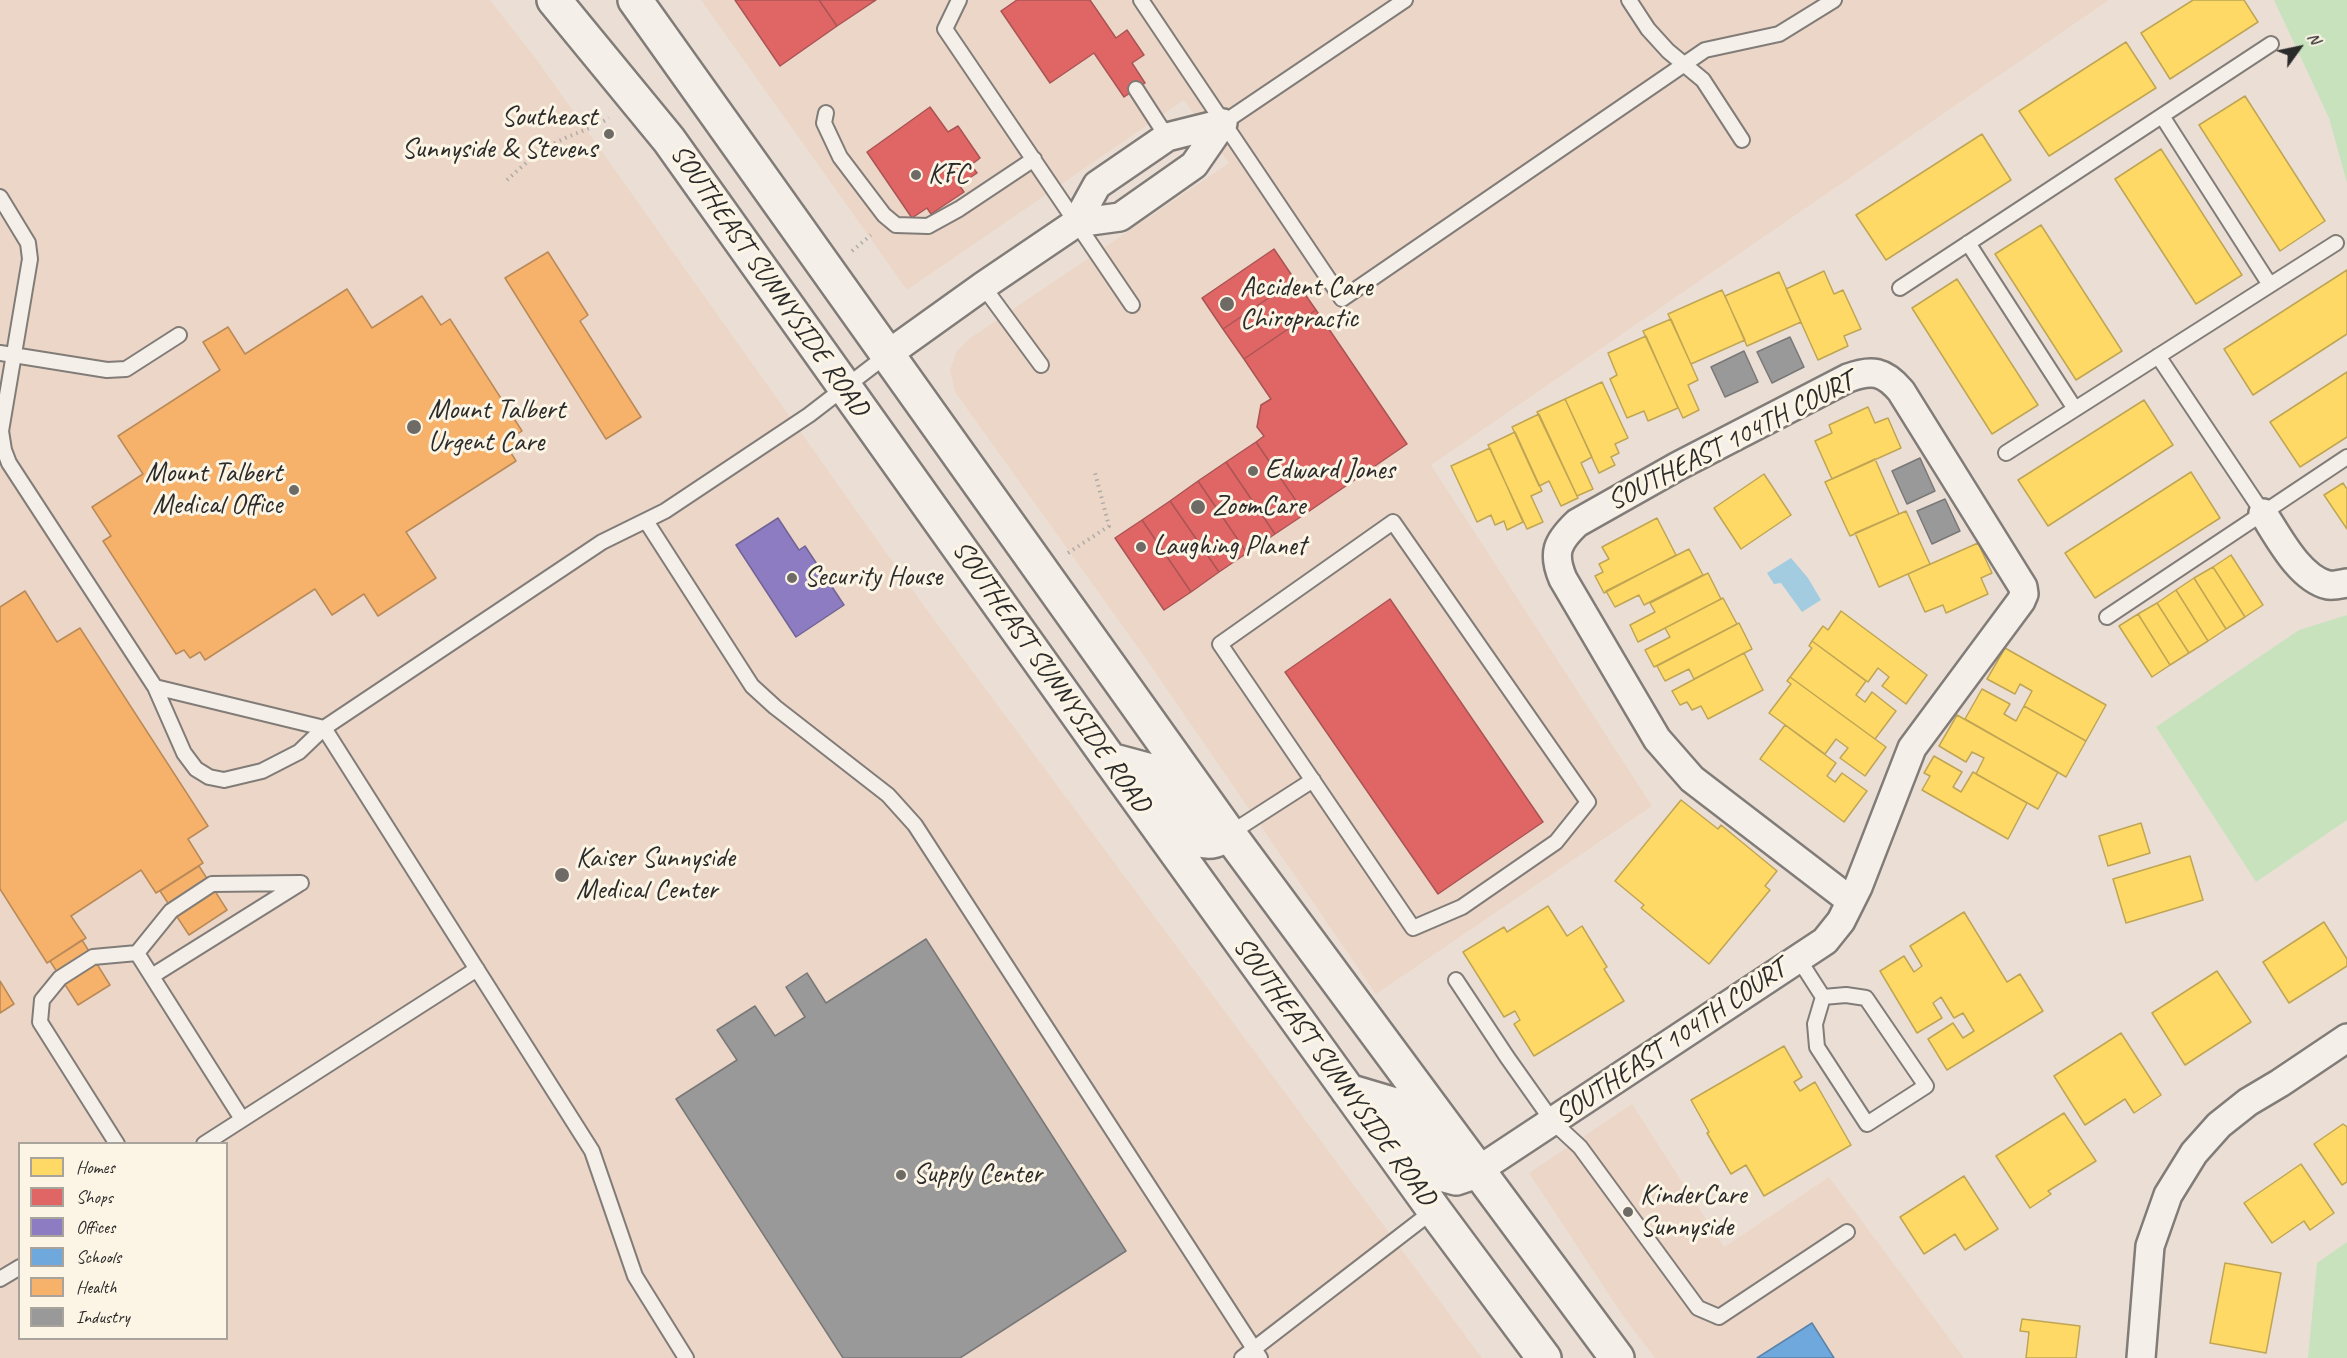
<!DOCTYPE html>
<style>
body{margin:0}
#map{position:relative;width:2347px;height:1358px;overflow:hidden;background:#ebdfd5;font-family:Caveat,sans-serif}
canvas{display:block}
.legend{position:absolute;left:18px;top:1142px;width:210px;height:198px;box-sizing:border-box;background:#fcf5e5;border:2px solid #a8a49b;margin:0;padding:8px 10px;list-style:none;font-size:18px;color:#2b2b2b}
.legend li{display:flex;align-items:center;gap:12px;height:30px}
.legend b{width:30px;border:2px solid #a8a49b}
.north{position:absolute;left:2269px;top:18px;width:60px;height:60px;-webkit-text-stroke:4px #fcf5e5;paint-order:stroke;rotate:57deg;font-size:16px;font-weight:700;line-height:24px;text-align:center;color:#2b2b2b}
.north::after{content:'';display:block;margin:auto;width:21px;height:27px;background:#2b2b2b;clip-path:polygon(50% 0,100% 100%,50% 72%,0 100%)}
</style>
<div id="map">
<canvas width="2347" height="1358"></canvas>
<ul class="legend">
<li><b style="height:16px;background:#ffd966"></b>Homes</li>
<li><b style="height:16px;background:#e06666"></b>Shops</li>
<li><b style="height:16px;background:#8e7cc3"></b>Offices</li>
<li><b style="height:16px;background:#6fa8dc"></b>Schools</li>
<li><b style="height:16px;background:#f6b26b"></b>Health</li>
<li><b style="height:16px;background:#999"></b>Industry</li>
</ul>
<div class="north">N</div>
</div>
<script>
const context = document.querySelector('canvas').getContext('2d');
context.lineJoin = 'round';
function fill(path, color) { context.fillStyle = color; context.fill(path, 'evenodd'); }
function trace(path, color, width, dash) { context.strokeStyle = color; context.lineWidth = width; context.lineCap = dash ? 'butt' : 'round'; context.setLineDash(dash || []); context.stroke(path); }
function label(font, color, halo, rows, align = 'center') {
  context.font = font + ' Caveat,sans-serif'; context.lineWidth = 6; context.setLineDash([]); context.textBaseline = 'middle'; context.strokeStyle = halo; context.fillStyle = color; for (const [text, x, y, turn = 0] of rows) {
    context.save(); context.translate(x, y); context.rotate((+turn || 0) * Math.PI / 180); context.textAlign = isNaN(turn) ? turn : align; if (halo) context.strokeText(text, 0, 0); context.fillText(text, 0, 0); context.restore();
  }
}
const built = new Path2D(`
 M0,0H490L537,60L924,606L1482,1358H0ZM20,1144H226V1338H20Z
 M701,0H2109L1431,465L1652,806L1376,994L1144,656L955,392L950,370L957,351L969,339L1229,163L1184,100L907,290Z
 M1632,1104L1724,1247L1829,1177L1964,1358H1655L1623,1316L1529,1173Z`);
const green = new Path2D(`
 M2274,0H2347V183L2329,118Z
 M2347,615V820L2256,882L2156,727L2299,630Z
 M2347,1242V1358H2308L2317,1263Z`);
const water = new Path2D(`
 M1791,558L1808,578L1821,600L1802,612L1781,583L1774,584L1767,573Z`);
const homes = new Path2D(`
 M2193,0H2244L2258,22L2170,79L2141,33Z
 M2126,42L2156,88L2049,156L2019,111Z
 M2245,96L2325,221L2280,251L2199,125Z
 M1982,134L2011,180L1886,260L1856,215Z
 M2161,149L2242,275L2196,304L2115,179Z
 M2041,225L2122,351L2076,380L1995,254Z
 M2347,270V334L2253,395L2224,349Z
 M1824,271L1834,294L1843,290L1861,329L1844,336L1848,346L1818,360L1786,289Z
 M1779,272L1801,322L1747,346L1725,296Z
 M1957,279L2038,405L1992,434L1912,308Z
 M1722,290L1745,340L1691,364L1668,314Z
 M1671,319L1698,380L1688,385L1699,410L1683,418L1643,331Z
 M1646,336L1678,408L1648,421L1644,411L1627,418L1610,379L1617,375L1608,353Z
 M2347,372V437L2300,467L2270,422Z
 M1602,382L1628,438L1615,444L1619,453L1611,457L1615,465L1599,473L1565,399Z
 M1565,399L1592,457L1581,463L1593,489L1577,496L1537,412Z
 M2144,400L2173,445L2048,526L2018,480Z
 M1868,407L1875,423L1888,418L1901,448L1832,479L1815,441L1832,433L1829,425Z
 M1539,414L1578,498L1561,506L1549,481L1539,486L1512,427Z
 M1515,432L1542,491L1531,496L1543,522L1527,529L1488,445Z
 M1490,448L1523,522L1507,530L1504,521L1495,525L1491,515L1477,522L1451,466Z
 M1875,459L1899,514L1850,536L1825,482Z
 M2191,472L2220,518L2095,598L2065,553Z
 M1764,474L1791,515L1741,549L1714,508Z
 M2343,483L2347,489V529L2324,495Z
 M1906,511L1930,564L1879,587L1855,533Z
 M1657,518L1676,555L1604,593L1595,576L1603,572L1599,564L1609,559L1602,547Z
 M1978,543L1992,573L1981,578L1988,594L1946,613L1943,605L1925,612L1908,574Z
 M1689,549L1703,575L1644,605L1639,595L1615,607L1606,591Z
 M2231,555L2263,605L2245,617L2213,567Z
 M2213,567L2245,617L2226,629L2194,578Z
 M1708,573L1721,599L1638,642L1630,625L1655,612L1650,603Z
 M2194,578L2226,629L2208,641L2176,590Z
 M2176,590L2208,641L2189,653L2157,603Z
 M1723,598L1737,624L1654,667L1645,650L1670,637L1665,628Z
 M2157,603L2189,653L2170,665L2138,614Z
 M1841,611L1927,675L1906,704L1882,686L1889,677L1878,668L1868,682L1812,641L1823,626L1828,630Z
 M2138,614L2170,665L2152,677L2119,626Z
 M1739,623L1752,649L1694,679L1689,669L1665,681L1657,666Z
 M1812,641L1866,681L1856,695L1865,702L1872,692L1896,711L1875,739L1790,677L1812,648L1809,646Z
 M2005,648L2106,705L2086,741L2024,706L2032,691L2020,684L2015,694L1987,679Z
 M1744,653L1763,690L1708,719L1701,706L1692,710L1687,702L1680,705L1672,691Z
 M1790,677L1886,747L1865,776L1840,758L1848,748L1836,739L1825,754L1769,713L1791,684L1787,681Z
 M1982,689L2010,704L2004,714L2016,721L2024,706L2086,741L2066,777L1965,719Z
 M1957,715L2058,772L2038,809L1976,774L1984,758L1972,752L1966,762L1939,746Z
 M1785,725L1836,763L1827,776L1835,782L1842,773L1867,791L1844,822L1760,759Z
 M1934,756L1962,772L1953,787L1961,792L1973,772L2027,803L2008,839L1922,790L1930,776L1924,773Z
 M1681,800L1718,829L1721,825L1777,871L1765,886L1770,890L1709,964L1641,908L1644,905L1615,881Z
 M2141,823L2150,853L2108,866L2099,836Z
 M2190,856L2203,900L2126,923L2113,879Z
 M1548,906L1567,936L1582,926L1607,967L1604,969L1624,1001L1534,1056L1514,1024L1520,1020L1515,1011L1504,1017L1463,952L1504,927L1507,932Z
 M1964,912L2007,982L2020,974L2043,1011L1947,1070L1928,1039L1953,1023L1963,1038L1974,1031L1963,1013L1954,1018L1941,997L1933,1003L1942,1018L1917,1033L1880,971L1904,956L1914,972L1922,966L1910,946Z
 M2324,922L2347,959V966L2289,1003L2263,962Z
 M2217,971L2251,1022L2185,1065L2152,1013Z
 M2121,1033L2161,1095L2134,1113L2125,1099L2085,1125L2054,1076Z
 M1784,1046L1802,1077L1794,1082L1800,1091L1815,1082L1851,1145L1764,1196L1746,1165L1731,1174L1707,1133L1709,1132L1691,1100Z
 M2064,1113L2096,1161L2048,1191L2051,1194L2030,1208L1996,1156Z
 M2343,1124L2347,1127V1182L2342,1185L2314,1144Z
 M2301,1164L2334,1213L2310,1230L2304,1221L2272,1243L2244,1203Z
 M1964,1176L1998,1229L1965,1250L1955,1234L1924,1254L1900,1217Z
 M2225,1263L2281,1273L2266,1353L2210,1343Z
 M2022,1319L2080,1326L2076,1358H2026L2029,1332L2020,1331Z`);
const shops = new Path2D(`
 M735,0H819L837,26L780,66Z
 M819,0H876L837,26Z
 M1017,0H1090L1116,38L1127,30L1144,55L1132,63L1145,83L1124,97L1094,53L1050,83L1001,11Z
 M930,107L948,132L958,126L980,158L971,165L977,173L959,185L964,192L931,214L927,208L912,218L867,152Z
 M1274,249L1295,280L1223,329L1202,298Z
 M1295,280L1316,310L1244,359L1223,329Z
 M1316,310L1407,444L1305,514L1256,442L1264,436L1257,427L1261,405L1271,399L1244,359Z
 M1256,442L1305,514L1275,534L1226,462Z
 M1226,462L1275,534L1247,553L1198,481Z
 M1198,481L1247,553L1219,572L1170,501Z
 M1170,501L1219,572L1191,592L1142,520Z
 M1142,520L1191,592L1164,610L1115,538Z
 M1390,599L1543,822L1438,894L1285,672Z`);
const offices = new Path2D(`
 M778,518L799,550L805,546L844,605L796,637L736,545Z`);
const schools = new Path2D(`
 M1812,1323L1834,1358H1757Z`);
const health = new Path2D(`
 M548,252L588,315L580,321L641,417L606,439L505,278Z
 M347,289L372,328L422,296L441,325L450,319L522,431L513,437L520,447L511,453L516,461L406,532L436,578L378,616L364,594L332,615L315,589L205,660L200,652L190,658L184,650L176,654L103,541L111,536L92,507L143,474L118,436L220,370L203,342L215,335L228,327L245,354Z
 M25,591L57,642L80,628L208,826L188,839L203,863L156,893L141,870L71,916L86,938L47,963L0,889V607Z
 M199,866L227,910L189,935L160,891Z
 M82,940L110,985L78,1005L50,961Z
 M0,981L14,1004L0,1013Z`);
const industry = new Path2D(`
 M1790,337L1804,367L1772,383L1757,352Z
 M1744,351L1758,382L1725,397L1711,367Z
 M1920,458L1935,491L1907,504L1892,471Z
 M1945,499L1960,531L1932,544L1917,511Z
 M926,939L1126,1251L960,1358H843L676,1099L737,1060L717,1030L755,1006L775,1036L805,1017L786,987L807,973L826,1003Z`);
const path = new Path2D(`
 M507,180C522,166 538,152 557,142C574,133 592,129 609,118
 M852,251L871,235
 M1068,553L1109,526L1094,469`);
const lane = new Path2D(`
 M959,0L945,29L1132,305
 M1141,0L1342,299L1705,50L1779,34L1834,0
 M1629,0L1648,29L1668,51L1703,80L1742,140
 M1136,89L1167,137
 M826,113L824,123L840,157L884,215L896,225L928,226L959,209L1034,159
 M2162,116L2270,285
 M1223,123L1405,0
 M0,197L28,243L30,259L1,431L4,450L9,463L155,687L184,753L196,769L209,777L224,780L262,771L299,752L324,728L602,542L665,511L809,415L887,355
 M1968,243L2075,409
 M983,286L1041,365
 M1900,288L2271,44
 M0,353L107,370L126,369L179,335
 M2158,356L2263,513
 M2006,453L2336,243
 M646,521L752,686L775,707L888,795L915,825L1260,1358
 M1393,522L1588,802L1556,842L1462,907L1413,928L1220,644Z
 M2107,617L2347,457
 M155,687L324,728L592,1151L635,1276L686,1358
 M1229,834L1313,780
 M137,953L242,1119
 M1798,958L1823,997L1815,1024L1817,1047L1867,1124L1926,1086L1866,998L1846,995L1823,997
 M152,976L299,884
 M1456,980L1507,1057L1553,1122L1580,1147L1698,1308L1719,1317L1847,1232
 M117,1144L40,1022L42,1000L60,978L93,957L137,953L171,911L212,884L301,883
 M204,1144L477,969
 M0,1279L20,1267
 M1242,1358L1434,1210`);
const street = new Path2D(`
 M1076,223L1097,185L1167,137L1223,123
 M888,354L983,286L1076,223L1120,217L1194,165L1223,123
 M2263,513C2278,536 2299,578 2328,585C2333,586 2342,584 2347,583
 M1477,1171L1825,941L1841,921L1858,887L1912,748L2021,601L2024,594L2023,587L1901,391C1884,371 1872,369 1848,378L1678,466L1577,523C1557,542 1552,553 1563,579L1657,739L1692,779L1851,901
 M2141,1358L2150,1246L2168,1195L2194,1153L2219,1125L2248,1102L2280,1083L2347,1038`);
const primary = new Path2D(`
 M554,0L669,140L1110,760L1434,1210L1544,1358
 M635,0L1229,834L1617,1358
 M1110,760L1151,771C1161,785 1189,834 1202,840C1211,844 1221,838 1229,834
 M1348,1091L1395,1105L1445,1175L1456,1178L1477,1171`);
const markers = [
 [609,134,6,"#6e6a66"],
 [916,175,6,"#6e6a66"],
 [1227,304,8,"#6e6a66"],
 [414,427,8,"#6e6a66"],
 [1253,471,6,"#6e6a66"],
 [294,490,6,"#6e6a66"],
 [1198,507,8,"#6e6a66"],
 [1141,547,6,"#6e6a66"],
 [792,578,6,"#6e6a66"],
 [562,875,8,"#6e6a66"],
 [901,1175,6,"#6e6a66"],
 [1628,1212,6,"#6e6a66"]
];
const poiNames = [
 ["Southeast",597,118,"right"],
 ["Sunnyside & Stevens",597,150,"right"],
 ["KFC",928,175],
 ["Accident Care",1240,288],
 ["Chiropractic",1240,320],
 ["Mount Talbert",428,411],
 ["Urgent Care",428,443],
 ["Edward Jones",1265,471],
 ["Mount Talbert",282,474,"right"],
 ["Medical Office",282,506,"right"],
 ["ZoomCare",1212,507],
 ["Laughing Planet",1153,547],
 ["Security House",804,578],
 ["Kaiser Sunnyside",576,859],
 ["Medical Center",576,891],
 ["Supply Center",913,1175],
 ["KinderCare",1640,1196],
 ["Sunnyside",1640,1228]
];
const streetNames = [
 ["SOUTHEAST SUNNYSIDE ROAD",769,281,55],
 ["SOUTHEAST 104TH COURT",1731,442,-27],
 ["SOUTHEAST SUNNYSIDE ROAD",1051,677,55],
 ["SOUTHEAST 104TH COURT",1671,1043,-34],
 ["SOUTHEAST SUNNYSIDE ROAD",1334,1072,54]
];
fill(built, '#ecd6c7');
fill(green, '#c8e2bd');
fill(water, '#a3cce0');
fill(homes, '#ffd966');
trace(homes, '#bfa554', 1.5);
fill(shops, '#e06666');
trace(shops, '#aa5454', 1.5);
fill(offices, '#8e7cc3');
trace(offices, '#706495', 1.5);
fill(schools, '#6fa8dc');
trace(schools, '#5b82a7', 1.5);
fill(health, '#f6b26b');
trace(health, '#b98a58', 1.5);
fill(industry, '#999');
trace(industry, '#787878', 1.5);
trace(lane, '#817c78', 18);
trace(street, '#817c78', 32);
trace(primary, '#817c78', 38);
trace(path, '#afaba7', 4, [1.5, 4.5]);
trace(lane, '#f4efe9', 14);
trace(street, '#f4efe9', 27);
trace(primary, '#f4efe9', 33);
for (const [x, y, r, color] of markers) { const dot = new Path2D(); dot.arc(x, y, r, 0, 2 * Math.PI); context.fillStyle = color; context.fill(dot); trace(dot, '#fcf5e5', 2); }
label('28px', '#2b2b2b', '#fcf5e5', poiNames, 'left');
label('28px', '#2b2b2b', '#fcf5e5', streetNames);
</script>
